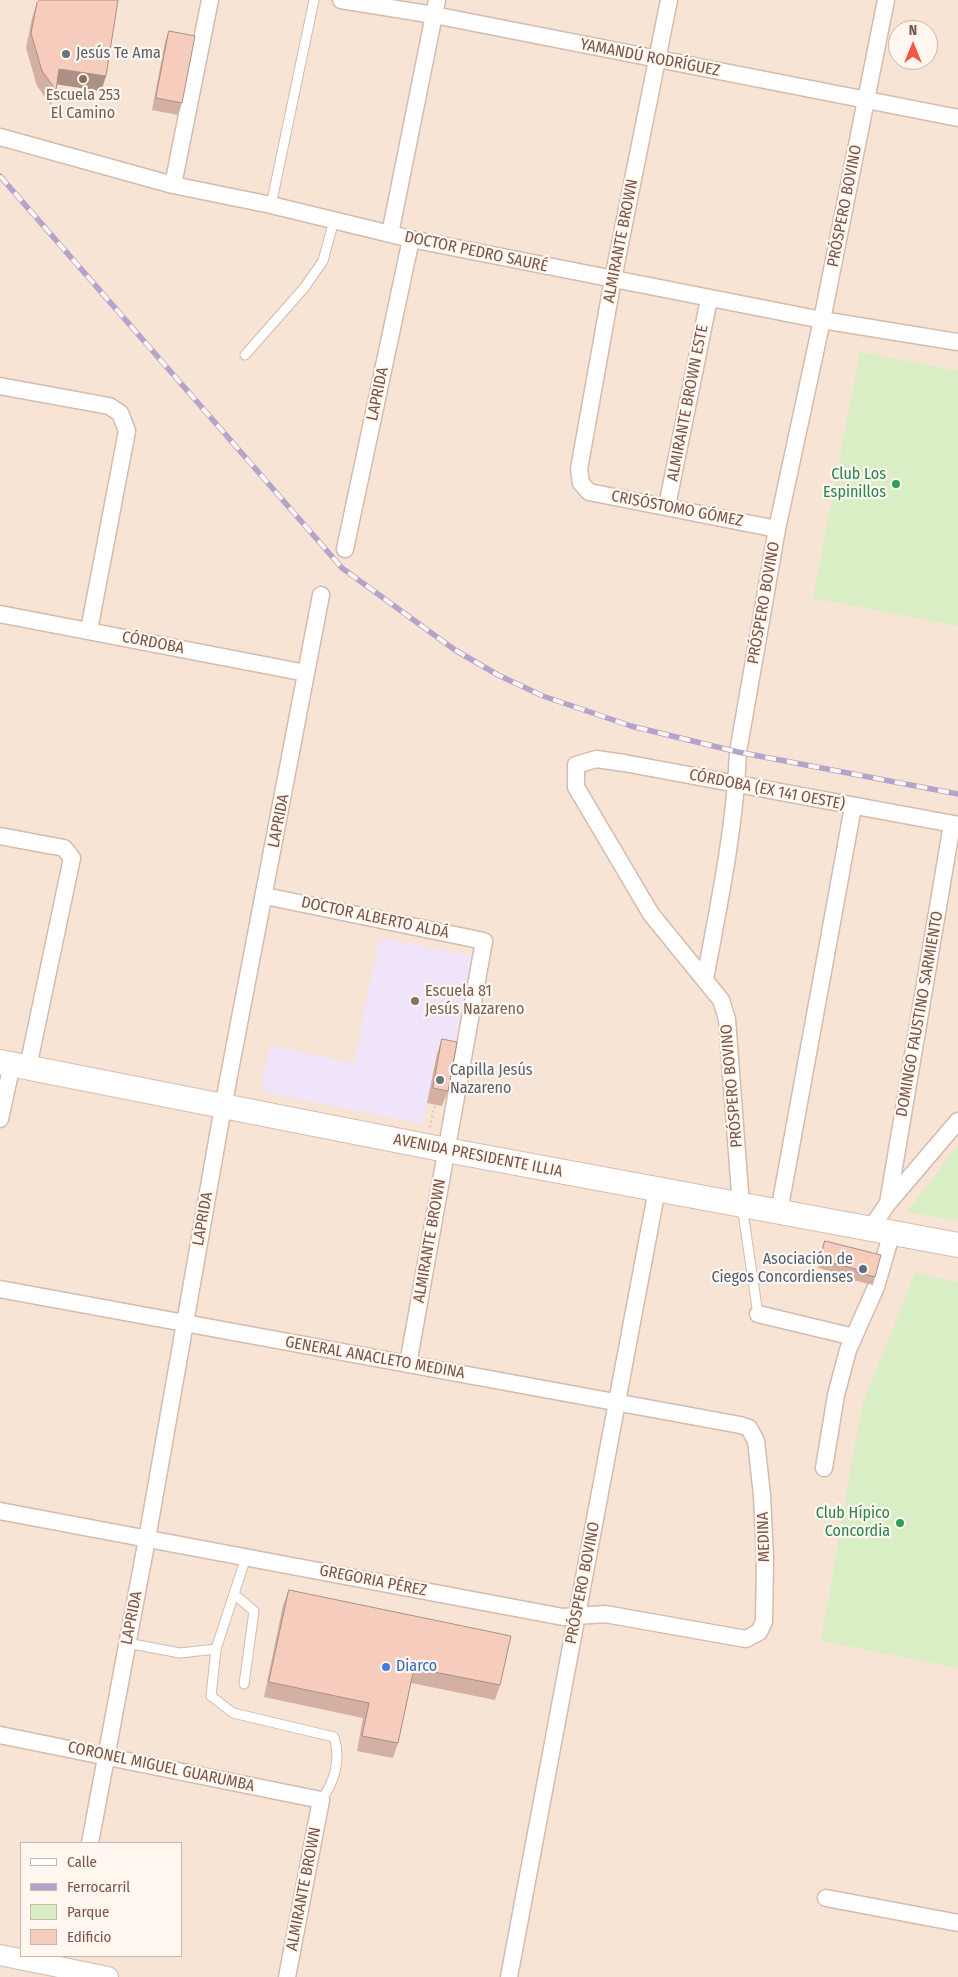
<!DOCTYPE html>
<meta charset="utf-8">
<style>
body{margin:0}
#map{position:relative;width:958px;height:1977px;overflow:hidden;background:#fef3e7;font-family:"Fira Sans Condensed",sans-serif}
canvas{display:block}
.legend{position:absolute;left:20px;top:1842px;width:162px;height:115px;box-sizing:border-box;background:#fff7f0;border:1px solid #cab6ad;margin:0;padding:6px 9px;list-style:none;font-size:15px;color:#7b5548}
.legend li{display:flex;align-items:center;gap:10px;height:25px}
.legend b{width:25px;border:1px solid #cab6ad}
.north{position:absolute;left:888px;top:20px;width:50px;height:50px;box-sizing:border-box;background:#fff7f0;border:1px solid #cab6ad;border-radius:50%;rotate:0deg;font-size:14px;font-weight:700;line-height:20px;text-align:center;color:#7b5548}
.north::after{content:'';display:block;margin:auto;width:18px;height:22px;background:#f25743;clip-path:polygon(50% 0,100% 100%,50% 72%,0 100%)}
</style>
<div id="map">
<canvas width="958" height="1977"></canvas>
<ul class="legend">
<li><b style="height:6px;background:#fff"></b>Calle</li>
<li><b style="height:6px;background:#b4a3ca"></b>Ferrocarril</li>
<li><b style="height:14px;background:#d9eec4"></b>Parque</li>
<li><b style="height:14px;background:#f6cdbc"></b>Edificio</li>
</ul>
<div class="north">N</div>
</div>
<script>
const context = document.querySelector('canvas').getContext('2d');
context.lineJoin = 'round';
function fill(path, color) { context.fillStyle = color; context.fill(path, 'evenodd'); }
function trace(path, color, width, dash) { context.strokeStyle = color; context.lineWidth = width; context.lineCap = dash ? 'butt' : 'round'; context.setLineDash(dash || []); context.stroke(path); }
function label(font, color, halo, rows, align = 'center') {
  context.font = font + ' "Fira Sans Condensed",sans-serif'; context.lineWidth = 4.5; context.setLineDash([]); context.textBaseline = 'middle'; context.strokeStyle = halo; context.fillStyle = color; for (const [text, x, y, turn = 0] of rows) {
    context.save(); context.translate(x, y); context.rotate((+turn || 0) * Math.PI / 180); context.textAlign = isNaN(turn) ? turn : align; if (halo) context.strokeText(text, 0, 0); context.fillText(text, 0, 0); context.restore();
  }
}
const residential = new Path2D(`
 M0,0H958V1977H0ZM898,30H928V60H898ZM21,1843H181V1956H21Z`);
const education = new Path2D(`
 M379,938L472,956L452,1057L437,1054L423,1124L268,1093L261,1085L270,1046L354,1063Z`);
const green = new Path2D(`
 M860,352L958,371V626L813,598Z
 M958,1145V1221L907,1212Z
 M915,1273L958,1282V1668L821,1641L862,1405Z`);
const path = new Path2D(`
 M430,1127L435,1104`);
const service = new Path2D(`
 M271,205L314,0
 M245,355L304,288L323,261L334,220
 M742,1206L758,1314
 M246,1557L216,1649L211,1696L233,1713L334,1737C341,1759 335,1782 321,1800
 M234,1594L254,1611L244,1684
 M127,1643L180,1653L216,1649`);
const minor = new Path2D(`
 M341,0L434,15L958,118
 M669,0L613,279L579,469L581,483L589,492L777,529
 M0,137L173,185L271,205L411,239L822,320L958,342
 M173,185L210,0
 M390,234L437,0
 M0,386L109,406L120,413L127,431L89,630
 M667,506L709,299
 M345,549L411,239
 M0,614L306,673
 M0,836L64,848L72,858L28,1067
 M265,896L484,941L408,1364
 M705,979C719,904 735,828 738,752L777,529L822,320L886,0
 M0,1119L12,1064
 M888,1203L952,824
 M741,1206L727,1019L721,1000L651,914L576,787V765L596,759L624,763L958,825
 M779,1212L853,807
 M871,1228L888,1203L958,1121
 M0,1289L740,1425L749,1428L756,1441L762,1495L765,1558L764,1622L759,1632L746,1639L605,1614L563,1617L0,1511
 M758,1314L854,1337
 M824,1468L836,1395L848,1350L876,1287L892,1232
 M0,1735L321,1800L287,1977
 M90,1843L147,1539L223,1107L321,595
 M826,1898L958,1923
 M509,1977L657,1189`);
const tertiary = new Path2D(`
 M0,1955L108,1977`);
const secondary = new Path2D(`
 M0,1062L446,1150L958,1245`);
const rail = new Path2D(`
 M0,176L342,568L455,650L498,675L543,696L631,726L738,752L958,794`);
const wall = new Path2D(`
 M37,3L106,76L101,91L57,84L56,90L51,105L37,86L26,48L32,18Z
 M169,31L182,103L178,115L152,110L165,42Z
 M442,1039L448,1091L442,1106L427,1103L437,1054Z
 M825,1241L875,1277L873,1285L853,1280L854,1277L818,1268L822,1249Z
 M289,1590L500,1685L495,1700L411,1683L398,1743L393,1758L357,1751L363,1718L264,1697L283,1605Z`);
const shadedWall = new Path2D(`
 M59,69L106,76L101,91L54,84Z`);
const building = new Path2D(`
 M40,0H118L106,76L59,69L56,90L42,71L31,33L37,3Z
 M169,31L195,36L182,103L156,98Z
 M442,1039L457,1042L448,1091L433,1088Z
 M825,1241L881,1255L875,1277L856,1272V1269L820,1260Z
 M289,1590L511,1636L500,1685L414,1668L398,1743L362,1736L369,1703L269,1682Z`);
const markers = [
 [66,54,5,"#6b7280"],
 [83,79,5,"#8d6e63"],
 [896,484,5,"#2e9e5b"],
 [415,1001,5,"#8d6e63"],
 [440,1080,5,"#6b7280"],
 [863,1269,5,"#5c6f8a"],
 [900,1523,5,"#2e9e5b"],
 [386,1667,5,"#3f7fe0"]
];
const worshipNames = [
 ["Jesús Te Ama",76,54],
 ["Capilla Jesús",450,1071],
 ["Nazareno",450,1089]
];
const streetNames = [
 ["YAMANDÚ RODRÍGUEZ",650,58,11],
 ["PRÓSPERO BOVINO",845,206,-79],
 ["ALMIRANTE BROWN",621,241,-79],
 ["DOCTOR PEDRO SAURÉ",476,252,12],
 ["LAPRIDA",378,394,-78],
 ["ALMIRANTE BROWN ESTE",688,403,-79],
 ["CRISÓSTOMO GÓMEZ",677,509,11],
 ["PRÓSPERO BOVINO",764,603,-80],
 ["CÓRDOBA",153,643,11],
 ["CÓRDOBA (EX 141 OESTE)",767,790,11],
 ["LAPRIDA",279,821,-79],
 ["DOCTOR ALBERTO ALDÁ",375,918,12],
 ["DOMINGO FAUSTINO SARMIENTO",920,1014,-80],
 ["PRÓSPERO BOVINO",732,1086,-95],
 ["AVENIDA PRESIDENTE ILLIA",478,1156,11],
 ["LAPRIDA",203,1219,-80],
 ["ALMIRANTE BROWN",430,1241,-80],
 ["GENERAL ANACLETO MEDINA",375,1358,10],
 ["MEDINA",764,1537,-92],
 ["GREGORIA PÉREZ",373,1581,11],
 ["PRÓSPERO BOVINO",583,1583,-79],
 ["LAPRIDA",132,1618,-79],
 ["CORONEL MIGUEL GUARUMBA",161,1767,12],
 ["ALMIRANTE BROWN",304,1889,-79]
];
const educationNames = [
 ["Escuela 253",83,96],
 ["El Camino",83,114],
 ["Escuela 81",425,992,"left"],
 ["Jesús Nazareno",425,1010,"left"]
];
const leisureNames = [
 ["Club Los",886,475],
 ["Espinillos",886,493],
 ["Club Hípico",890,1514],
 ["Concordia",890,1532]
];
const serviceNames = [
 ["Asociación de",853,1260],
 ["Ciegos Concordienses",853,1278]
];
const shopNames = [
 ["Diarco",396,1667]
];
fill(residential, '#f7e4d5');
fill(education, '#f0e4fb');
fill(green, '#d9eec4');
trace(service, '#d4bbae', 11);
trace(minor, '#d4bbae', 19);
trace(tertiary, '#d4bbae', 22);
trace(secondary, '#dabcae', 26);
trace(path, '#dcb09f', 2.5, [1, 4]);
trace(service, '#fff', 9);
trace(minor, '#fff', 16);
trace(tertiary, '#fff', 20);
trace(secondary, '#fff', 24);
trace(rail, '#b4a3ca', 5.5);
trace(rail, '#fff7f0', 4, [11]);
fill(wall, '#d4b0a2');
fill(shadedWall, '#ac9084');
fill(building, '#f6cdbc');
trace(building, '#ac9084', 1);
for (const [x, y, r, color] of markers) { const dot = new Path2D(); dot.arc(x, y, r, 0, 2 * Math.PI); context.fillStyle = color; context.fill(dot); trace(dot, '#fff7f0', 2); }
label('16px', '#5b616d', '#fff7f0', worshipNames, 'left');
label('16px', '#7b5548', '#fff7f0', streetNames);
label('16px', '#785e54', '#fff7f0', educationNames);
label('16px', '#27864d', '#fff7f0', leisureNames, 'right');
label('16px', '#4e5e75', '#fff7f0', serviceNames, 'right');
label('16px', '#366cbe', '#fff7f0', shopNames, 'left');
</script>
